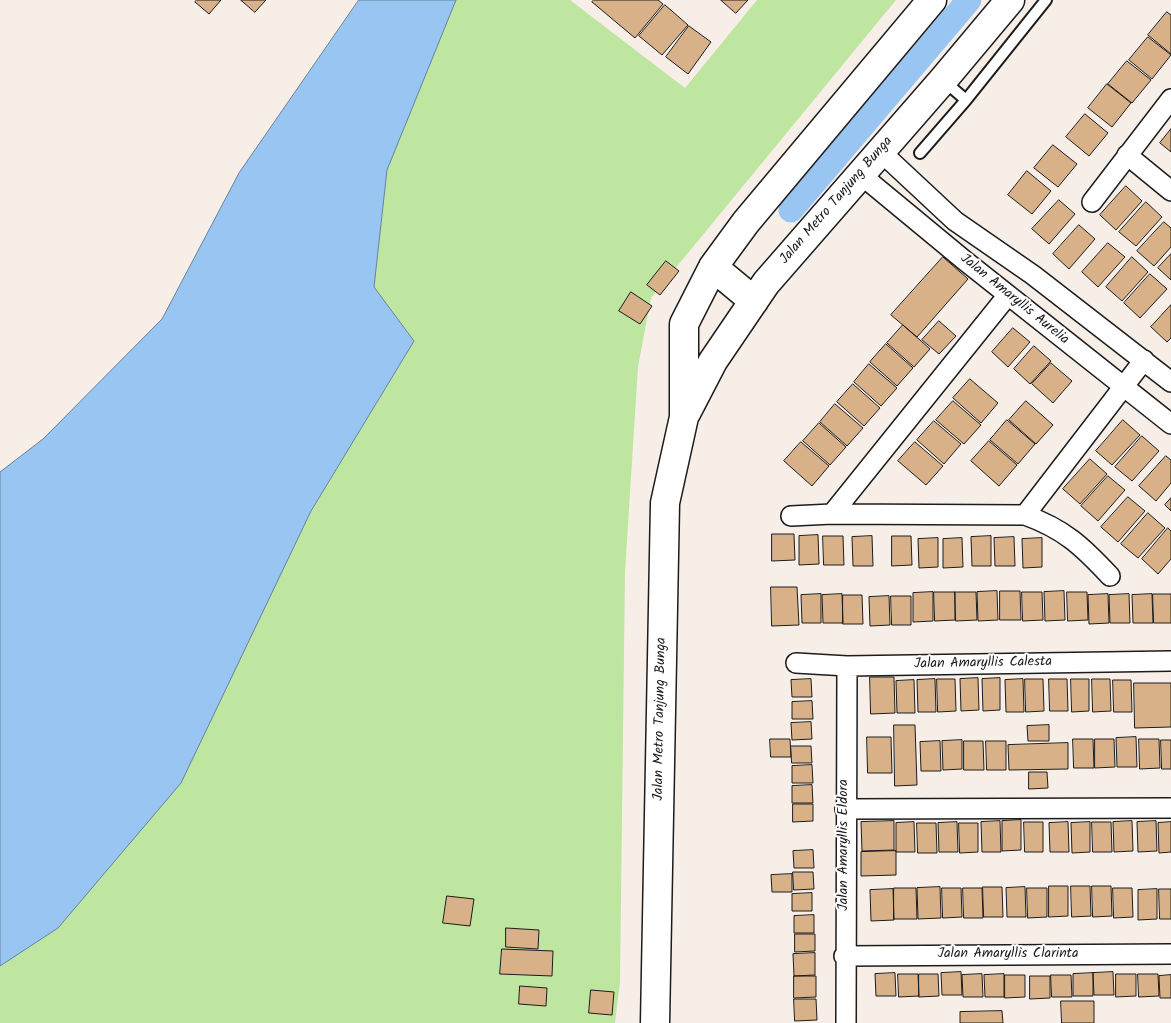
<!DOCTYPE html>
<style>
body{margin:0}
canvas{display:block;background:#f7efe7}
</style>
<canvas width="1171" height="1023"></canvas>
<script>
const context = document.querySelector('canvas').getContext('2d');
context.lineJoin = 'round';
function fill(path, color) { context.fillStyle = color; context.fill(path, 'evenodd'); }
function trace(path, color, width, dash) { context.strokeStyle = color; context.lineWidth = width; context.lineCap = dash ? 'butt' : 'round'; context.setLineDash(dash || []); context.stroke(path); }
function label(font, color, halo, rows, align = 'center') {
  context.font = font + ' Kalam,sans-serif'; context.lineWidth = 4; context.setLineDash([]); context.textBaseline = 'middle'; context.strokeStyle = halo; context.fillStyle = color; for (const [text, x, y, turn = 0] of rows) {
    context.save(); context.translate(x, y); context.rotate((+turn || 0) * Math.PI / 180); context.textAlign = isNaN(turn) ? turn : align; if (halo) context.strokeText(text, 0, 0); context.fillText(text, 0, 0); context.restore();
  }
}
const green = new Path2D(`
 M456,0H570L685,88L757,0H896L651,298L638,367L625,572L620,982L615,1023H0V966L58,928L414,341L374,287L387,170Z`);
const water = new Path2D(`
 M359,0H456L387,170L374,287L414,341L311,511L181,783L58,928L0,966V472L43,439L162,319L239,173Z`);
const canal = new Path2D(`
 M791,210L969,0`);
const building = new Path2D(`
 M197,0H221L209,14L195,2Z
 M241,0H266L255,12Z
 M594,0H658L663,4L635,38L592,2Z
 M721,0H748L736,13Z
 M665,5L688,25L662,55L639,36Z
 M1167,12L1171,15V54L1148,35Z
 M689,26L711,42L688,74L666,57Z
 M1148,37L1171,55L1152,79L1129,60Z
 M1127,61L1151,80L1132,103L1108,84Z
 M1107,84L1131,103L1112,127L1088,108Z
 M1085,114L1108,133L1089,156L1066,137Z
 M1171,129V152L1160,143Z
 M1053,145L1077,164L1058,187L1034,168Z
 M1027,171L1051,191L1032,214L1008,195Z
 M1126,186L1142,201L1116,230L1100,215Z
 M1059,200L1075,214L1049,244L1032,229Z
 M1146,202L1162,217L1136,246L1119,232Z
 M1164,222L1171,228V247L1154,266L1137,251Z
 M1079,225L1095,239L1069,269L1053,254Z
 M1108,243L1125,257L1098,287L1082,272Z
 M1171,254V280L1158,268Z
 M943,257L968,279L917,337L891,315Z
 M1132,257L1148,272L1122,301L1106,287Z
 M666,261L679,271L660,295L647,285Z
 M1150,274L1167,289L1140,318L1124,303Z
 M631,292L652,306L640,324L619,311Z
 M1171,305V338L1167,342L1151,327Z
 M939,321L956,336L939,354L922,340Z
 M903,325L930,349L914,367L887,343Z
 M1013,328L1030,342L1008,367L992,352Z
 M886,344L913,368L897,386L870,362Z
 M1034,346L1051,361L1030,384L1014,369Z
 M1051,363L1072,381L1053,403L1032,384Z
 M869,364L897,388L881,406L854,382Z
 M970,379L998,403L981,423L953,398Z
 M853,384L880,408L864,426L837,402Z
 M953,401L981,425L964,444L936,420Z
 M1026,401L1053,425L1036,444L1009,420Z
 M835,404L863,428L847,446L820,422Z
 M1007,420L1035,444L1018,464L990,440Z
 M1123,420L1140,435L1112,465L1096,451Z
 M934,421L961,444L944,464L917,440Z
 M819,423L846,447L830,465L803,441Z
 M1142,436L1159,451L1132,481L1115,467Z
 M989,441L1017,465L999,486L971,461Z
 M801,442L829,466L812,486L784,461Z
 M915,442L943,466L926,485L898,461Z
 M1166,456L1171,460V483L1156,501L1139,486Z
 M1090,459L1107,474L1080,504L1063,489Z
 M1108,476L1125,490L1098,521L1081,506Z
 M1128,497L1145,511L1118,542L1101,527Z
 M1171,498V511L1165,505Z
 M1148,513L1165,528L1138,558L1121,544Z
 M1168,528L1171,531V559L1158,574L1142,559Z
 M772,534H794L795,560L772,561Z
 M818,535L819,564L799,565V536Z
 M823,536H843L844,565H824Z
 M872,536L873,566H853L852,537Z
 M892,536H911L912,565L892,566Z
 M991,536V566H972L971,537Z
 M1014,537L1015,566H995L994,538Z
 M938,538V567L919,568L918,539Z
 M962,538L963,567L943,568V539Z
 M1042,538V567L1023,568L1022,539Z
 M771,587H797L799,625L772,626Z
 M997,591L998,620L978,621L977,592Z
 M1000,591H1020L1021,620H1000Z
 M1064,591L1065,620L1045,621L1044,592Z
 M933,592V621L913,622V593Z
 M934,592H955V620L935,621Z
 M955,592H976L977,620L956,621Z
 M1022,592H1042L1043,620L1023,621Z
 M1067,592H1087L1088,620L1068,621Z
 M821,594V623H802L801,595Z
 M842,594L843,623H823L822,595Z
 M1108,594L1109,623L1089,624L1088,595Z
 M1129,594L1130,623H1110L1109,595Z
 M1152,594L1153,623H1133L1132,595Z
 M1153,594H1171V623H1154Z
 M843,595H862L863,624H843Z
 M889,596L890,625L870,626L869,597Z
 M891,596H911V625H892Z
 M870,677H894L895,713L871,714Z
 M978,678L979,710L961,711L960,679Z
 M1000,678V710L983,711L982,679Z
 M811,679L812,697H792L791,680Z
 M935,679L936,712H918L917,680Z
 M937,679H955L956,711L938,712Z
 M1023,679L1024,712H1006L1005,680Z
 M1025,679H1043L1044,711L1026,712Z
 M1049,679H1067L1068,711H1050Z
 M1071,679H1089V711L1072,712Z
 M1092,679H1110L1111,711L1093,712Z
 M914,680L915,713H897L896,681Z
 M1113,680H1131L1132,712H1114Z
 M1134,683H1171V727L1135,728Z
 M812,701L813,719H792V702Z
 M811,722L812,739L792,740L791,723Z
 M894,725H915L917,785L895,786Z
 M1049,725V741H1028L1027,726Z
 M867,737H891L892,773H868Z
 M1136,737L1137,767H1117L1116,738Z
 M770,739H790L791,757H771Z
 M1073,739H1093L1094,768H1074Z
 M1095,739H1114L1115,767L1095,768Z
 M1139,739H1159L1160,768L1140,769Z
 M962,740V769L943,770L942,741Z
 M1161,740H1171V769H1162Z
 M940,741L941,771H921L920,742Z
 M964,741H983L984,770H964Z
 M986,741H1006V770H987Z
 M1068,743V769L1009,770L1008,745Z
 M791,746H811L812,763H792Z
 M812,765L813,783H792V766Z
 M1029,772H1047L1048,788L1029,789Z
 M812,785L813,803H792V786Z
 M793,804H813V821L793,822Z
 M1021,820V850L1002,851V821Z
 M894,821V850L862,851L861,822Z
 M1000,821L1001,852H982L981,822Z
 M1132,821L1133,851L1114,852L1113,822Z
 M1156,821L1157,851L1138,852L1137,822Z
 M914,822L915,852H896V823Z
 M957,822L958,852H939L938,823Z
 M1024,822H1043V852H1025Z
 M1068,822L1069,852H1050L1049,823Z
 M1090,822V852L1072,853L1071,823Z
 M1092,822H1111L1112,852H1093Z
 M1171,822V852L1159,853L1158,823Z
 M917,823H936L937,853H918Z
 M959,823H978V852L960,853Z
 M813,850L814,868H794L793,851Z
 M896,851V875L861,876V852Z
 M793,872H813L814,889L794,890Z
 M792,874V892H772L771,875Z
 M1049,886H1068V916L1049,917Z
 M1071,886H1090L1091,916L1072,917Z
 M1092,886H1111L1112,916L1093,917Z
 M940,887L941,918L918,919L917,888Z
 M983,887H1002L1003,917H984Z
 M1025,887L1026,917H1007L1006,888Z
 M894,888H916L917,919H894Z
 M942,888H961L962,917L943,918Z
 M963,888H982L983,918H964Z
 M1027,888H1047V917L1028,918Z
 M1113,888H1132L1133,917L1114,918Z
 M893,889L894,920L871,921L870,890Z
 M1157,889V919L1138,920V890Z
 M1159,889H1171V919H1160Z
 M812,893V911H792V894Z
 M447,896L474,899L470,926L443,923Z
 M814,915V933H794V916Z
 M506,928L539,930L538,949L506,947Z
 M795,934H815V951L795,952Z
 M502,949L553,951L552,976L500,974Z
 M815,953V975L794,976L793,954Z
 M961,972L962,995H942L941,973Z
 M1113,972L1114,995H1094L1093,973Z
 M895,973L896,996H876L875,974Z
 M1093,973V996H1073V974Z
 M898,974H918L919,996L899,997Z
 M919,974H938L939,996L919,997Z
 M982,974L983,997H963L962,975Z
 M1004,974V997H985L984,975Z
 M1116,974H1136V996L1116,997Z
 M1138,974H1158L1159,996L1139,997Z
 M1005,975H1025V997L1005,998Z
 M1051,975H1071L1072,997H1052Z
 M1171,975V998H1160L1159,976Z
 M794,976H816V997L794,998Z
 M1030,976H1050V998L1030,999Z
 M520,986L547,988L546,1006L519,1004Z
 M591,990L614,992L612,1015L589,1013Z
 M794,999H816L817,1020L795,1021Z
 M1061,1001H1094V1023H1062Z
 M1002,1011L1003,1023H960V1012Z`);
const service = new Path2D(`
 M944,81L966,100
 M920,153L966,100L1046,0`);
const minor = new Path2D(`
 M880,151L955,221L1033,275L1171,382
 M1127,155L1171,191
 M860,174L964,260L1171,424
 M1092,202L1171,99
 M832,514L1008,295
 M1025,515C1064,529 1082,546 1110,576
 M791,516L832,514L1025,515L1144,360
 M796,663L847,666L1171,661
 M845,809L1171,808
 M844,956L1171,954
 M846,1023L847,666`);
const secondary = new Path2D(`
 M713,267L754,301
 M686,413L713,361L766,283L943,80L1010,0
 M655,1023L665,503L684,417V324L713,267L746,222L932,0`);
const streetNames = [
 ["Jalan Metro Tanjung Bunga",837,201,-49],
 ["Jalan Amaryllis Aurelia",1014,300,39],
 ["Jalan Amaryllis Calesta",983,664,-1],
 ["Jalan Metro Tanjung Bunga",661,719,-89],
 ["Jalan Amaryllis Eldora",845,845,-90],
 ["Jalan Amaryllis Clarinta",1008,955]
];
fill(green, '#bee6a1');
fill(water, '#99c5f2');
trace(water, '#67819c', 1);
trace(canal, '#99c5f2', 25);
fill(building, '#d8b189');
trace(building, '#1c1c1c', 1);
trace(service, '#1c1c1c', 14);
trace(minor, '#1c1c1c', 22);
trace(secondary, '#1c1c1c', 31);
trace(service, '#fff', 10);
trace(minor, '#fff', 19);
trace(secondary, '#fff', 28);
label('14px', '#1c1c1c', '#fff', streetNames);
</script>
